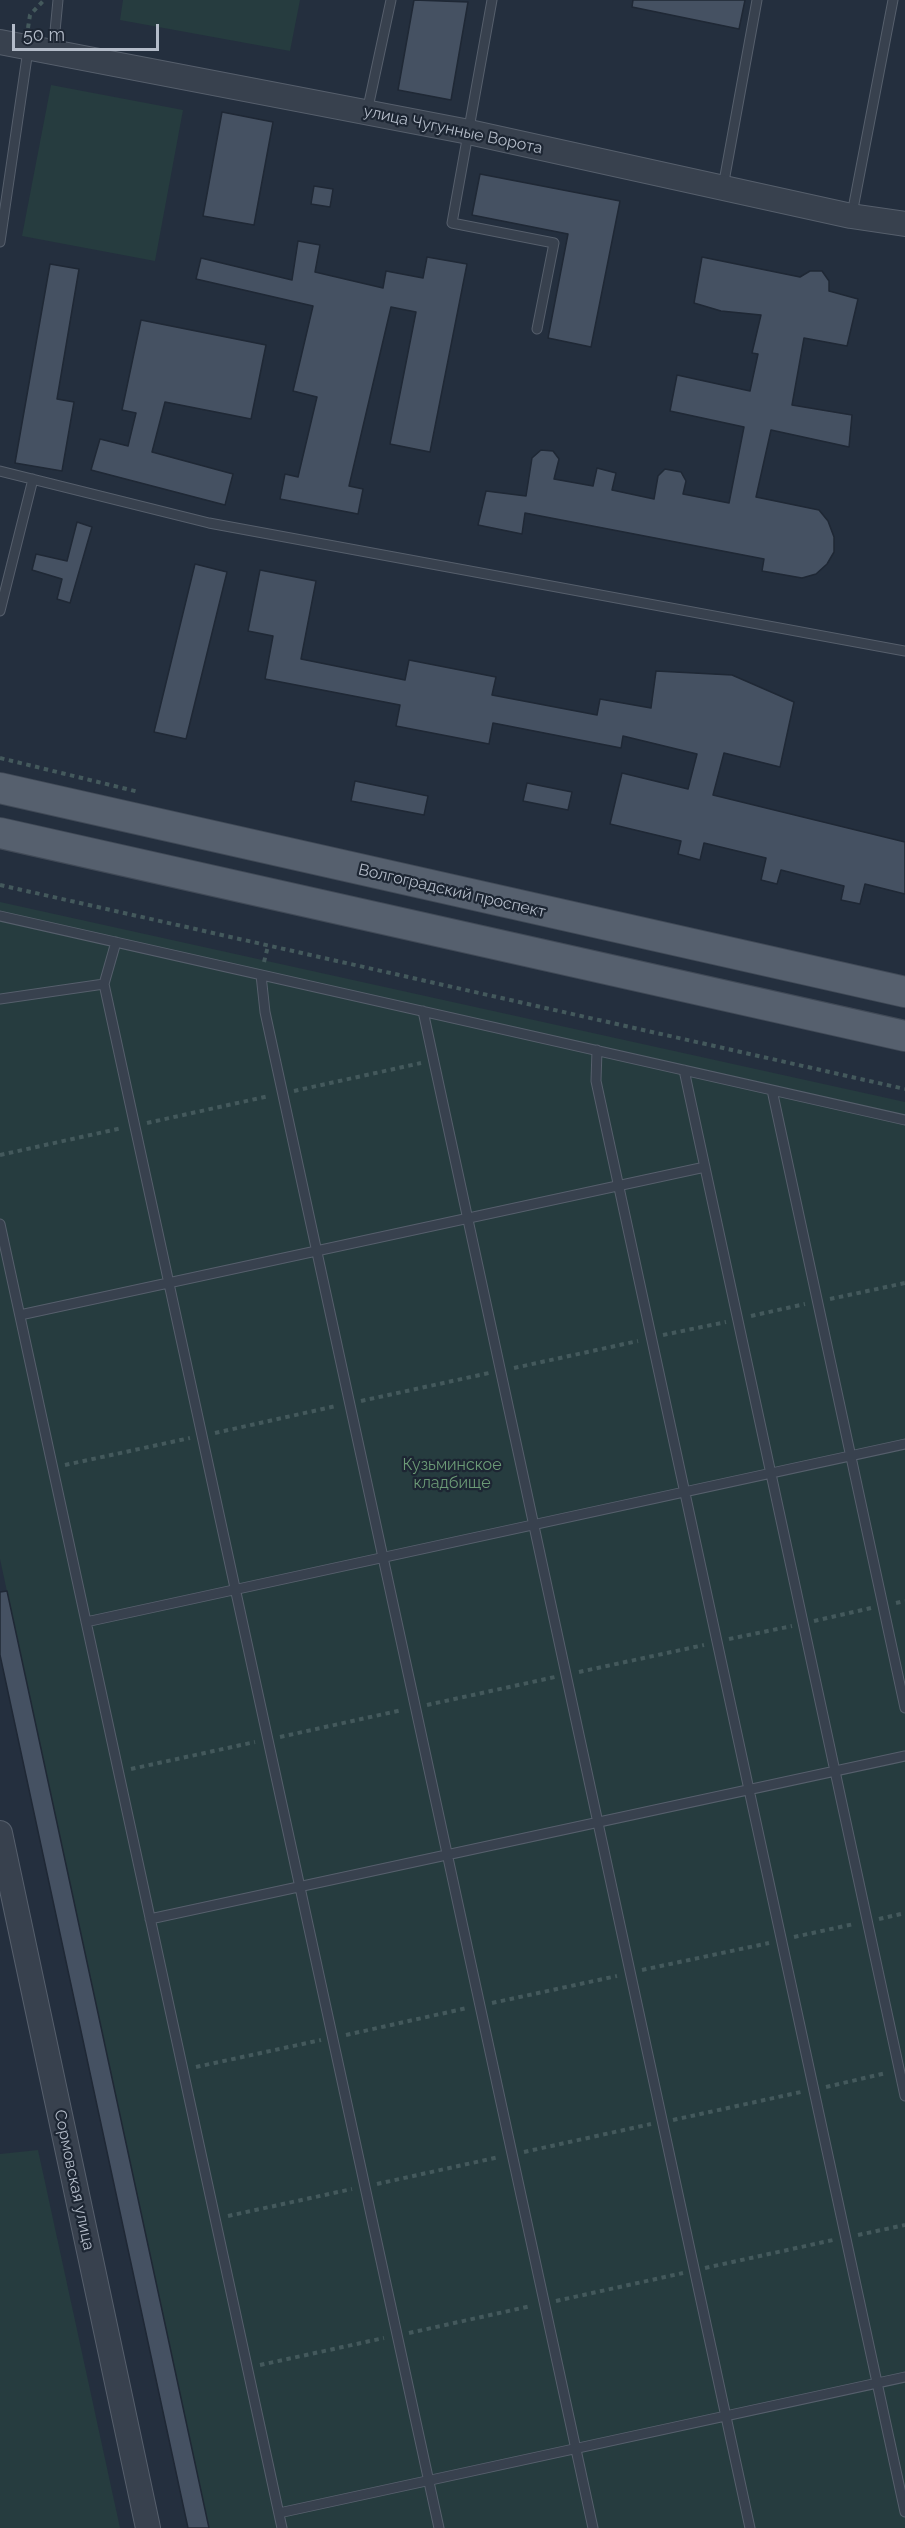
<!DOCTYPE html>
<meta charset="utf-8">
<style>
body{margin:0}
#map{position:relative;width:905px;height:2528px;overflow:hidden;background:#242f3e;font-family:Raleway,sans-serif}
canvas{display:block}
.scale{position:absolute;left:12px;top:24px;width:147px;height:27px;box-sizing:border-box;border:3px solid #b4bcc9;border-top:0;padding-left:8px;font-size:18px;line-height:21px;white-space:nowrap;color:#b4bcc9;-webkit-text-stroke:4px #1d2633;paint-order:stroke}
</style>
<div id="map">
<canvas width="905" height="2528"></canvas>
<div class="scale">50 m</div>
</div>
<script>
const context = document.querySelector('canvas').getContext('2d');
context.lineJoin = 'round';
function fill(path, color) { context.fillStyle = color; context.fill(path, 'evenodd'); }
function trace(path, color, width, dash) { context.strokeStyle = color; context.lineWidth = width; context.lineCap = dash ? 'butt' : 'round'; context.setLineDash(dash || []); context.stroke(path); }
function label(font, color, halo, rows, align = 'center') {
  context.font = font + ' Raleway,sans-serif'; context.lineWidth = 4.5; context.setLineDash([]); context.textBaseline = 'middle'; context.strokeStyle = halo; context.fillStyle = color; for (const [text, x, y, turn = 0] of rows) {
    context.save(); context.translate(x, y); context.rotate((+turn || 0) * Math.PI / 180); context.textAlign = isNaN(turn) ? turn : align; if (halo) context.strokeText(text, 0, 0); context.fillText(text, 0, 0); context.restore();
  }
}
const green = new Path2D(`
 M123,0H300L290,51L120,20Z
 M51,85L183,110L155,261L22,236Z
 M0,902L905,1102V2528H209L0,1559Z
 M38,2150L120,2528H0V2154Z`);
const building = new Path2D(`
 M414,0L468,2L451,100L398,90Z
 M633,0H745L739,29L632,7Z
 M222,112L273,122L254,225L203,216Z
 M480,174L620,201L591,347L548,338L568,234L472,215Z
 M314,186L333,189L330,207L311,204Z
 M298,241L320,245L315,272L383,288L386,271L423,278L427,257L467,264L430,452L390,444L416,312L391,307L349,486L363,489L358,514L280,499L285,474L298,477L317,397L293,391L313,306L196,279L201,258L292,280Z
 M702,257L800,277L810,271H822L829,281V291L858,299L847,346L804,338L792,405L852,415L849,447L771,430L756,497L819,510L828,521L834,537V552L827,564L816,574L802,578L762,571L764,559L525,513L522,534L478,525L486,491L526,496L532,458L541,450L553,451L559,459L554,479L593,486L597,468L616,473L612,490L654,499L658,476L665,469L681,472L686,481L683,494L729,503L744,427L670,411L677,375L750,391L758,354L752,353L761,315L721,311L694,303Z
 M50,264L79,269L57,399L74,402L62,471L15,463Z
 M141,320L266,345L251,419L165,402L152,452L233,474L225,505L91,470L100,439L128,446L136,413L122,410Z
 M77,522L92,527L70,603L57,599L62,579L32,570L36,554L67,561Z
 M195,564L227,572L186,739L154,732Z
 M260,570L316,581L301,659L405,680L409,660L496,677L492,695L597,715L600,699L651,708L656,671L732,675L794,702L780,767L724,753L713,795L905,842V894L865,884L860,904L841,900L844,886L781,870L777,884L761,880L766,858L704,843L700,860L678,854L681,841L610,824L622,773L688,789L697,754L623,736L621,748L493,723L489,744L396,726L400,705L265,679L273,636L248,631Z
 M355,781L428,796L424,815L351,801Z
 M527,783L572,792L568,810L523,801Z
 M7,1591L209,2528H188L0,1655V1592Z`);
const path = new Path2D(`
 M28,28L30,15L44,0
 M0,758L139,792
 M0,885L905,1089
 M264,962L268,946
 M294,1091L421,1063
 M147,1123L269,1096
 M0,1155L122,1128
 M830,1299L905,1283
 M751,1316L805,1304
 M663,1335L726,1322
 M514,1368L638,1341
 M361,1401L489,1373
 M215,1433L336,1406
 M65,1465L190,1438
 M896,1603L905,1601
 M814,1621L871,1608
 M729,1639L792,1626
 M579,1672L704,1645
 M427,1705L555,1677
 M280,1737L402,1710
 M131,1769L255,1742
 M879,1919L905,1913
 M794,1937L854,1924
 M642,1970L769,1943
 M492,2003L617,1976
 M346,2035L467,2008
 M196,2067L321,2040
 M826,2087L886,2073
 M673,2120L801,2092
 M524,2152L651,2124
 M377,2184L499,2157
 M228,2216L352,2189
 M858,2235L905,2225
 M705,2268L833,2240
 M556,2301L683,2273
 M409,2333L531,2306
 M260,2365L384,2338`);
const service = new Path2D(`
 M492,0L452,223L554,243L537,329
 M53,52L58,0
 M367,112L391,0
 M723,187L757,0
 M852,214L893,0
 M0,242L28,50
 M0,471L209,523L905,651
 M0,611L33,479
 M0,916L905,1120
 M116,942L104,984L439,2528
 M261,975L265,1012L593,2528
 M0,999L104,984
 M423,1011L750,2528
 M597,1050L596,1081L905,2512
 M684,1070L905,2096
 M772,1090L905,1708
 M0,1224L282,2528
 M20,1315L705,1167
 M86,1622L905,1444
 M150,1919L905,1756
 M279,2513L905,2377`);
const tertiary = new Path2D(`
 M0,42L469,132L851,216L905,224
 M0,1833L148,2528`);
const primary = new Path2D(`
 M0,788L905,992
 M0,833L905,1036`);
const streetNames = [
 ["улица Чугунные Ворота",453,130,12],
 ["Волгоградский проспект",452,891,13],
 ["Сормовская улица",74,2180,78]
];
const parkNames = [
 ["Кузьминское",452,1465],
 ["кладбище",452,1483]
];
fill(green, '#263c3f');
fill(building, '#455162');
trace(building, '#1f2835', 1.5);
trace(service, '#565f6c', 11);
trace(tertiary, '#565f6c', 26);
trace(primary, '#414a57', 32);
trace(path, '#44595c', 4, [4.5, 4.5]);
trace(service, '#38414e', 9);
trace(tertiary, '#38414e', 24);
trace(primary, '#56606e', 30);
label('16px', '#b4bcc9', '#1d2633', streetNames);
label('16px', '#6b9a76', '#1d2633', parkNames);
</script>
